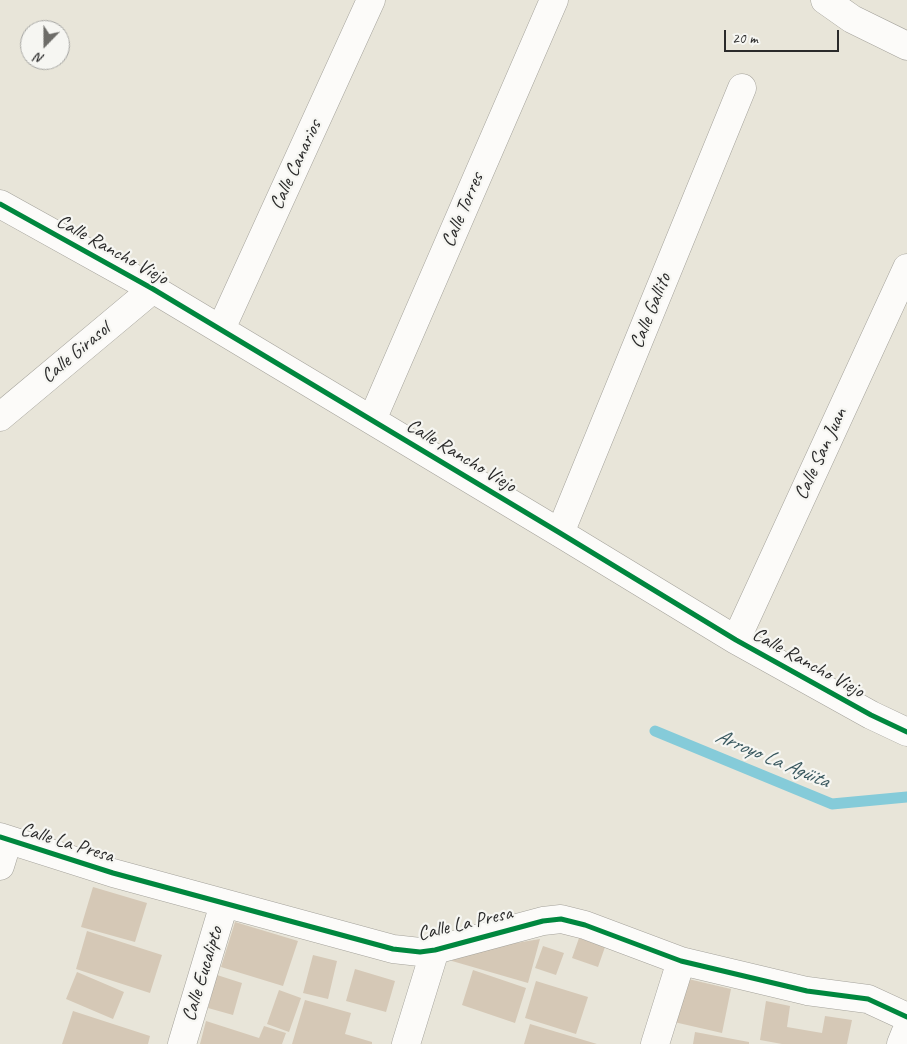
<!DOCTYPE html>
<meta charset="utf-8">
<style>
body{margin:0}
#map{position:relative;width:907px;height:1044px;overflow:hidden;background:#e8e5d9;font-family:Caveat,sans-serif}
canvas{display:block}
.north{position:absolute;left:20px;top:20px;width:50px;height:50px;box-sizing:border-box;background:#f6f6f2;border:1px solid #a5a5a2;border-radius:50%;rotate:202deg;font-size:14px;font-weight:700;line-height:20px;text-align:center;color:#2b2b2b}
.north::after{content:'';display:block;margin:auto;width:18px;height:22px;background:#6d6c68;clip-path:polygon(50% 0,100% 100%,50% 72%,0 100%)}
.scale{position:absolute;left:724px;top:30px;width:115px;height:22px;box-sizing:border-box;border:2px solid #2b2b2b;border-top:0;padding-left:6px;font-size:15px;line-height:18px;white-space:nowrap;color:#2b2b2b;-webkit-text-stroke:4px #f6f6f2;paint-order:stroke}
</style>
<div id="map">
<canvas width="907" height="1044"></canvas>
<div class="north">N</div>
<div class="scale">20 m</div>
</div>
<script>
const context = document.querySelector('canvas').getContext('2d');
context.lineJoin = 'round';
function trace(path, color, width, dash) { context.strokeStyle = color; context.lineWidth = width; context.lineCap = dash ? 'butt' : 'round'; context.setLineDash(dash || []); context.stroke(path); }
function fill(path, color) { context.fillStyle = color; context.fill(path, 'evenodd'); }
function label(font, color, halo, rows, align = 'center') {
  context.font = font + ' Caveat,sans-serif'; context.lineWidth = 4.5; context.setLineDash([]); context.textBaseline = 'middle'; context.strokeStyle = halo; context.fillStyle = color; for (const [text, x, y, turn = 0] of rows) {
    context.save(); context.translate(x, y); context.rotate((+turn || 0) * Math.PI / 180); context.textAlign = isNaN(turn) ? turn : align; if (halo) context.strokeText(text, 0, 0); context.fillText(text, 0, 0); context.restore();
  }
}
const stream = new Path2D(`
 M655,731L832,804L907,797`);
const building = new Path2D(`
 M93,887L147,903L135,942L81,927Z
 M235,922L298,941L283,986L221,967Z
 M87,931L162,955L150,993L76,969Z
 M579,938L605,947L598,967L572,958Z
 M540,939L528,983L452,961L456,953Z
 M543,946L564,953L556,975L535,968Z
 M313,955L337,961L328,999L303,993Z
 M355,969L395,981L386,1012L346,1001Z
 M473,970L526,988L515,1023L462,1005Z
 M77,972L124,992L113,1019L66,999Z
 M217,975L242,983L233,1015L208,1008Z
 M684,978L731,989L722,1033L674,1022Z
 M536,981L588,997L576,1034L525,1018Z
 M279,990L301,998L289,1032L267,1024Z
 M305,1000L351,1013L345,1034L372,1042V1044H292Z
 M766,1001L790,1006L787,1027L822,1033L825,1016L852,1020L847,1044H782L760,1040Z
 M73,1011L150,1036L148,1044H62Z
 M206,1021L259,1038L264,1026L286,1033L282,1044H200Z
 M530,1024L597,1044H524Z
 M695,1032L749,1042V1044H693Z`);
const minor = new Path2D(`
 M825,0L852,19L907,46
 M0,204L153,289L560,533L736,640L871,715L907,732
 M221,329L371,0
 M0,417L153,289
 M372,420L554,0
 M560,533L742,88
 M736,640L907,268
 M0,837L113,873L393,949L420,952L435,950L543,921L561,919L585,925L681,961L807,991L868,999L907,1017
 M0,866L8,840
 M182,1044L224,904
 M406,1044L435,950
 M655,1044L681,961
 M901,1044L907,1029`);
const cycleway = new Path2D(`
 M0,204L153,289L560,533L736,640L871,715L907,732
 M0,837L113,873L393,949L420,952L435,950L543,921L561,919L585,925L681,961L807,991L868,999L907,1017`);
const streetNames = [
 ["Calle Canarios",296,165,-65],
 ["Calle Torres",463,210,-67],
 ["Calle Rancho Viejo",112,250,29],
 ["Calle Gallito",651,311,-68],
 ["Calle Girasol",76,353,-40],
 ["Calle San Juan",821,454,-65],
 ["Calle Rancho Viejo",461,456,31],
 ["Calle Rancho Viejo",808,663,29],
 ["Calle La Presa",67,843,17],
 ["Calle La Presa",465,924,-13],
 ["Calle Eucalipto",203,974,-73]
];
const waterNames = [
 ["Arroyo La Agüita",772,759,23]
];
trace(stream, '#85cbd9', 11);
fill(building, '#d5c8b6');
trace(minor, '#a4a29b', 29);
trace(minor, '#fcfbf9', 28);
trace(cycleway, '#00873e', 5);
label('20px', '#2b2b2b', '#f6f6f2', streetNames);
label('italic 21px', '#39585f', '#f6f6f2', waterNames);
</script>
